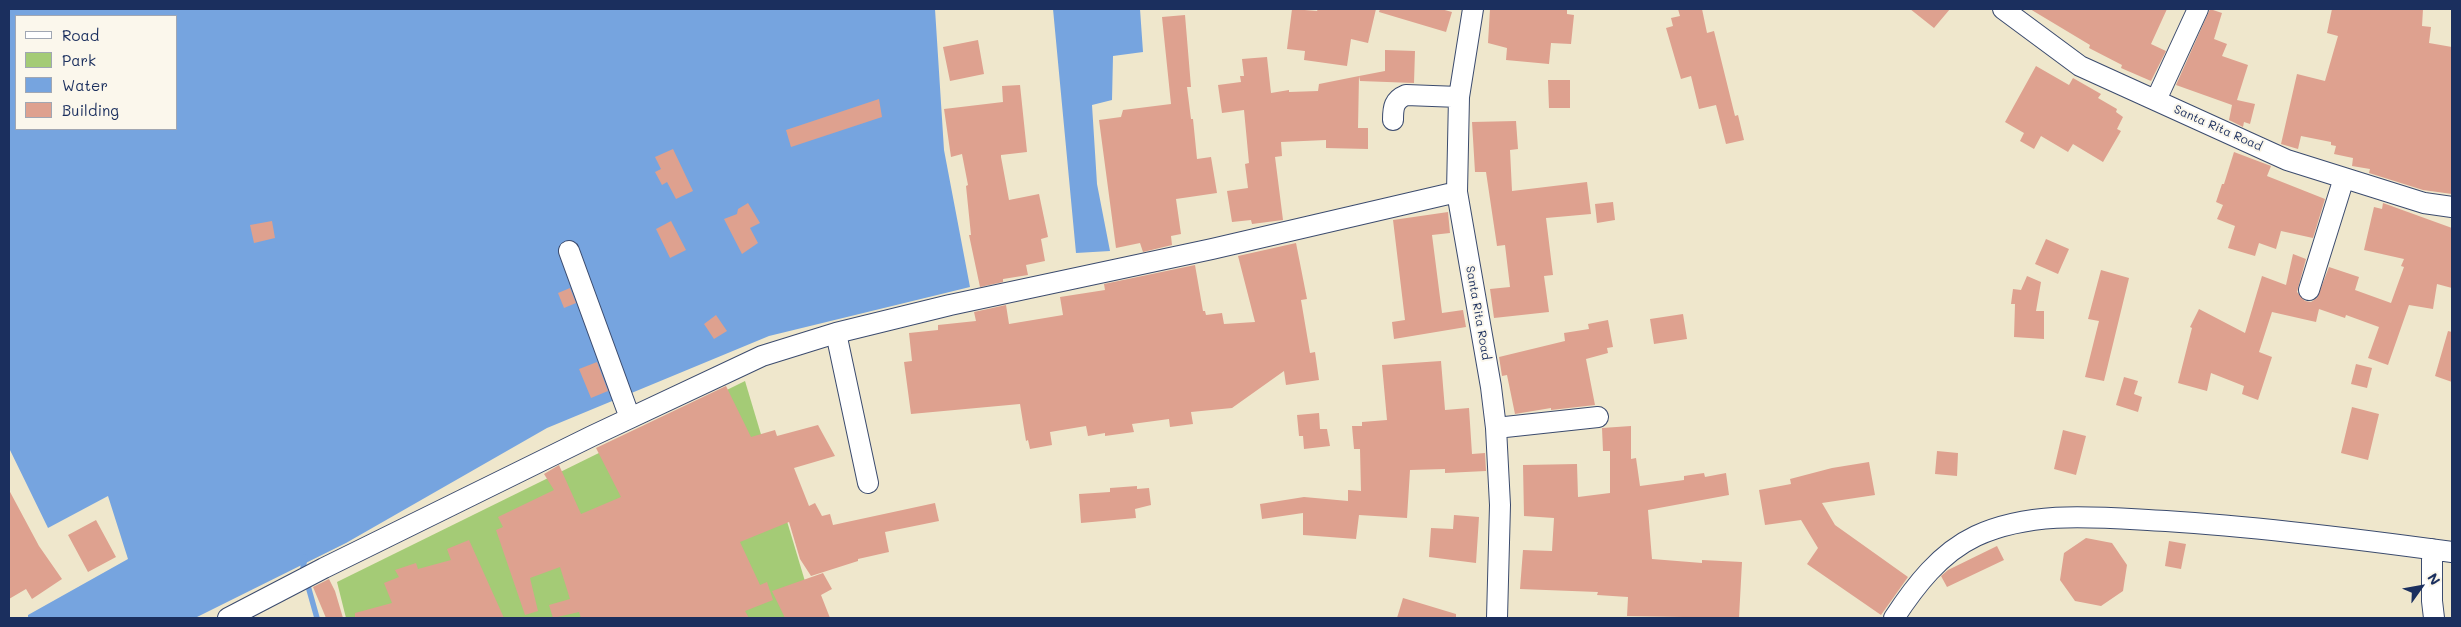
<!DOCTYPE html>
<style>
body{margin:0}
#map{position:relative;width:2461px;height:627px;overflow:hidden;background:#efe7cc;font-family:Mali,sans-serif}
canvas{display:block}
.frame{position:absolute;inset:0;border:10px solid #1b2f5e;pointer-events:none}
.legend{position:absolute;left:15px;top:15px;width:162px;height:115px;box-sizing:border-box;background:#fbf7ec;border:1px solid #a1a7b3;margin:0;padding:6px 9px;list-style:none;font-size:15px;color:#1b2f5e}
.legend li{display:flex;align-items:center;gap:10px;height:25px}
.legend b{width:25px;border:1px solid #a1a7b3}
.north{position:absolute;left:2396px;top:562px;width:50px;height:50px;-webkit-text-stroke:4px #fbf7ec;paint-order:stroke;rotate:58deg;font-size:14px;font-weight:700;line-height:20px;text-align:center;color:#1b2f5e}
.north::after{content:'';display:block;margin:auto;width:18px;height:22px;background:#1b2f5e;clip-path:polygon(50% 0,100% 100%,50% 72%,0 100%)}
</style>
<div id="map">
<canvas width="2461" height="627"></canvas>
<div class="frame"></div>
<ul class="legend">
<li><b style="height:6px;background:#fff"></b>Road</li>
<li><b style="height:14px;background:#a4cb76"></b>Park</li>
<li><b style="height:14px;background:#76a4df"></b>Water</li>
<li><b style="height:14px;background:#dea18f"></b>Building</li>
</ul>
<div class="north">N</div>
</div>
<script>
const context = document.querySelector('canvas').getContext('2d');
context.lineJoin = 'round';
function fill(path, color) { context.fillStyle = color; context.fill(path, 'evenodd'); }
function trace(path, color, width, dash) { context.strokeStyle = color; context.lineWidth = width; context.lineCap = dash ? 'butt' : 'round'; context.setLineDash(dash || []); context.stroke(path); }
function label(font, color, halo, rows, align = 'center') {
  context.font = font + ' Mali,sans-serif'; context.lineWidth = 4; context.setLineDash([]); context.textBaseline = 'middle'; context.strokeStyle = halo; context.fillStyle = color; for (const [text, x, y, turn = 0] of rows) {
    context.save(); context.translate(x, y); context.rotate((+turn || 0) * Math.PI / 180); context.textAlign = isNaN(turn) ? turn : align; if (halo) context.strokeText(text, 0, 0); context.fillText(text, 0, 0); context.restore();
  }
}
const green = new Path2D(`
 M745,381L816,618H346L337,582Z`);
const water = new Path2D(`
 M9,9H935L944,150L970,287L769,336L547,428L346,543L195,618H28V615L128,559L108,496L48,528L9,448ZM16,16H176V129H16Z
 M1053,9H1140L1143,52L1113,56L1112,100L1092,105L1097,184L1110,251L1076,253Z`);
const stream = new Path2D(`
 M305,557L303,568L317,618`);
const building = new Path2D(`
 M1292,9L1317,11L1318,9H1376L1368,43L1351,39L1347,66L1304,60L1305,51L1287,49Z
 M1380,9H1441L1452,12L1446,32L1379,12Z
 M1490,9H1567V14L1574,15L1571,44L1551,43L1549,64L1506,60L1507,48L1488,43Z
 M1678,9H1702L1707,33L1714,31L1735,116L1738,115L1744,140L1726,144L1716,105L1699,109L1691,76L1681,79L1666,28L1673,26L1671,18L1680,16Z
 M1910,9H1950L1934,28Z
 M2030,9H2167L2151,44L2166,51L2151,81L2121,68L2122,65L2089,48L2090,45Z
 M2210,9L2222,13L2214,39L2227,44L2222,56L2248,65L2237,100L2255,104L2250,124L2244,122L2243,127L2229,120L2232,105L2176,85Z
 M2332,9H2423L2422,26L2431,27L2429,43L2452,47V194L2423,190L2369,173L2370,169L2352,166L2353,158L2334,154L2336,146L2331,145V142L2301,136L2298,149L2281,144L2297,74L2325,81L2338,36L2327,33Z
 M1185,15L1191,87H1187L1191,119H1193L1197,159L1211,157L1217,193L1176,199L1181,234L1171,236L1172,245L1143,252L1140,243L1116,248L1099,120L1121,117L1123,110L1171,104L1162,17Z
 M978,40L984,74L950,81L943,47Z
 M1385,50L1415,51L1414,83L1360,81L1359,76L1385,71Z
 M1267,57L1271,93L1289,90V92L1318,91L1319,84L1359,76L1358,128H1368V149L1326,148V140L1281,142L1282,156L1275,157L1283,220L1252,224L1251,220L1232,222L1227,191L1248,188L1245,164L1249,163L1244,110L1222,113L1218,85L1241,82L1240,76H1244L1242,59Z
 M2036,66L2069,85L2073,78L2101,94L2098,98L2117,109L2116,112L2123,117L2117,129L2121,131L2103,162L2073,144L2068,152L2041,136L2034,149L2020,141L2024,133L2005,122Z
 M1548,80H1570V108H1549Z
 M1020,85L1027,152L1001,155V157L1009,200L1039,194L1048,237L1041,239L1045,261L1026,265L1028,275L1003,279V282L980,287L969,235H971L966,186L968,185L962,154L951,157L944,109L1003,102L1002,86Z
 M879,99L882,117L791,147L786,130Z
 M1516,121L1518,149L1510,150L1512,191L1587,182L1591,214L1546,218L1553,275L1544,276L1549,312L1494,318L1490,289L1510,287L1505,245L1497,246L1486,172H1475L1472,122Z
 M673,149L693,191L676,199L667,182L662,185L655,172L661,169L655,157Z
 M2234,152L2271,166L2267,176L2325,199L2313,238L2281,231L2276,249L2259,243L2255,256L2228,248L2235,226L2217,219L2223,205L2216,202L2222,184H2224Z
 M1613,202L1615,220L1597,223L1595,204Z
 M748,203L760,223L750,228L758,243L742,254L724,219L737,214L738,209Z
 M2383,203L2452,228V288L2437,284L2433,309L2409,305L2388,365L2368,358L2379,327L2346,315L2345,318L2319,309L2316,322L2272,312L2259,352L2272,357L2258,400L2242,394L2244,386L2211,373L2207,391L2178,383L2192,328L2190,327L2199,309L2245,333L2262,276L2286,285L2293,254L2306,259L2297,292L2305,301L2311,302L2317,298L2329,267L2359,277L2355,290L2391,303L2404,267L2401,266L2404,259L2364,250L2374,207L2382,209Z
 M1448,212L1450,233L1432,235L1442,313L1463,310L1466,327L1394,339L1392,322L1405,320L1393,220Z
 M272,221L275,238L254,243L250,225Z
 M671,221L686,250L670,258L656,229Z
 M2046,239L2069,249L2058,274L2035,264Z
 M1296,243L1307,299L1301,300L1310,353L1315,352L1319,380L1286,385L1284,371L1232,408L1191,412L1193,424L1170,427L1169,419L1132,424L1134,432L1105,436V433L1088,436L1086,426L1050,432L1052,445L1030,449L1028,440L1026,441L1020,404L911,414L904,362L912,361L909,333L938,330V325L976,321L974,312L1006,305L1009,324L1063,315L1060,297L1105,290L1104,284L1195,265L1203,311H1205L1206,315L1222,313L1224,324L1255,322L1238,256Z
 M2101,270L2129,278L2104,381L2085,377L2099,321L2088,319Z
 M2027,276L2041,282L2036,311H2044V339L2014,337L2015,304H2011L2013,289L2021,290Z
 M570,288L576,303L564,308L558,293Z
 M1683,314L1687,339L1654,344L1650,319Z
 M716,315L727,331L714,339L704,324Z
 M1608,320L1613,347L1607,348L1608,353L1586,359L1595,405L1551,410V408L1515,414L1507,375L1502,376L1499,357L1565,341L1564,333L1589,329L1588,324Z
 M2448,331L2452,332V382L2435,376Z
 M1441,361L1445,410L1469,408L1472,454L1485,453L1486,471L1445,473V469L1410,470L1407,518L1359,515L1356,539L1303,535V513L1262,519L1260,504L1304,497L1348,501V490L1361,491L1360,449H1354L1352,426H1362V422L1387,420L1382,365Z
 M597,362L608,391L591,398L579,369Z
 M2356,364L2372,368L2367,388L2351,384Z
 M2124,377L2138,381L2134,394L2142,397L2138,412L2116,405Z
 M726,386L751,437L775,430L777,436L818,425L835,456L794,468L809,506L815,503L822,516L830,514L833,525L935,503L939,521L885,532L889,552L858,559V561L811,576L800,559L789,522L740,542L760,585L767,582L773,600L745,611L749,618H581L579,612L553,618L549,605L570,599L560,567L530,578L538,611L525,615L496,530L503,527L498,517L554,490L544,474L559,465L581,514L621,497L596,448Z
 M2352,407L2379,414L2368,460L2341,453Z
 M1319,413L1320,429H1327L1330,446L1304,449L1303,436H1299L1297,415Z
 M1631,426V459L1636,458L1640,486L1684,480V476L1704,473L1705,477L1726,473L1729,495L1648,510L1652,559L1702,563V560L1742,562L1739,618L1627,616L1628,597L1597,595L1598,592L1520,589L1523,550L1552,551L1554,518L1524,516L1523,465L1577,464L1578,497L1610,493V451H1603L1602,428Z
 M2063,430L2086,436L2076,475L2054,469Z
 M1937,451L1958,453L1957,476L1935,474Z
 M1869,462L1875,495L1822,503L1835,525L1908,577L1881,615L1807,564L1818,548L1801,520L1765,525L1759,490L1791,484L1790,479L1832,468Z
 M1137,486V489L1149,488L1151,505L1135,509L1136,518L1081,523L1079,494L1110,492V488Z
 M9,490L39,546L62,579L32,599L26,589L9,599Z
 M1454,515L1479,517L1476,563L1429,557L1431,528L1453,529Z
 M96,520L116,557L88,572L68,535Z
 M2086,538L2112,543L2127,565L2123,591L2101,606L2075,601L2060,580L2064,553Z
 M469,540L504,618H355V613L392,603L384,583L399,577L395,570L416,563L418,569L451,560L447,549Z
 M2169,541L2186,544L2181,569L2165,566Z
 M1997,546L2004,560L1947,587L1941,576L1948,570Z
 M823,573L832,589L821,595L830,618H785L772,591Z
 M329,579L335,591L343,618H326L313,587Z
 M1403,598L1456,614V618H1397Z`);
const minor = new Path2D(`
 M1473,9L1459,97L1457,192L1491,387L1496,428L1500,505L1497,618
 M2003,9L2080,66L2287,160L2424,203L2452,207
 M2156,100L2198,9
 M1393,120C1393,107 1394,100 1406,95L1459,97
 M569,251L630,418
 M2309,290L2344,178
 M836,333L868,483
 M1496,428L1598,417
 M2432,549V601L2434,618
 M228,618L324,568L592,436L762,356L836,333L950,305L1212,249L1457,192
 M1894,618C1915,586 1940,553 1976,536C2035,509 2103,518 2166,521C2262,527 2357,539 2452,552`);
const streetNames = [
 ["Santa Rita Road",2218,128,24],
 ["Santa Rita Road",1478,313,80]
];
fill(green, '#a4cb76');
fill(water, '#76a4df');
trace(stream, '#76a4df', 5.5);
fill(building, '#dea18f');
trace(minor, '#3b4b6e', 22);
trace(minor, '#fff', 20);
label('12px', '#1b2f5e', '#fbf7ec', streetNames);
</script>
